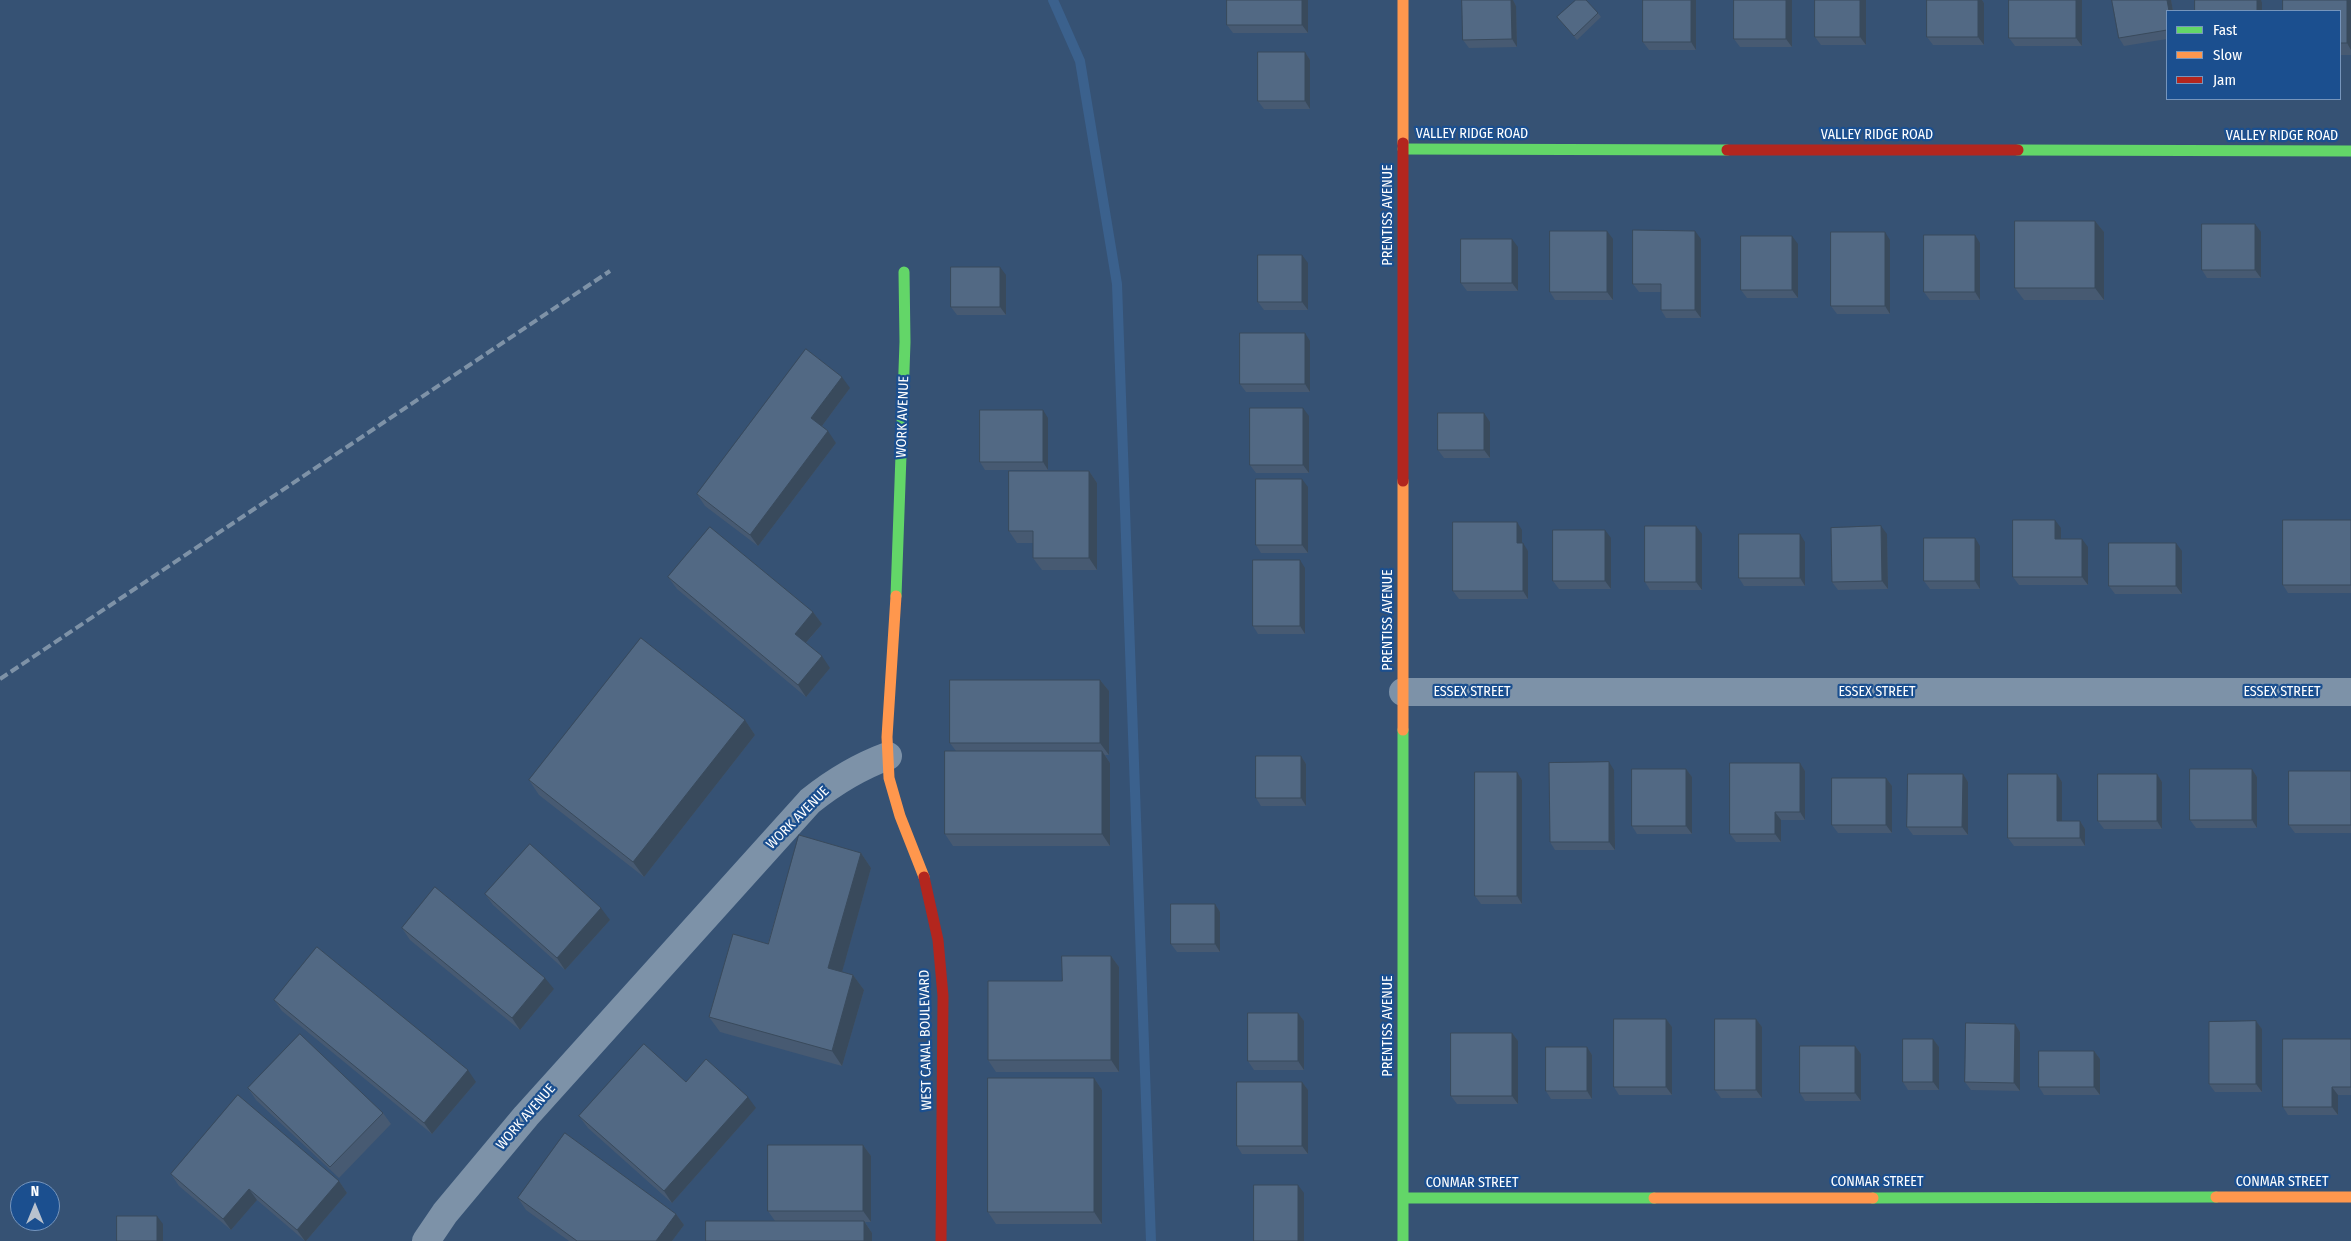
<!DOCTYPE html>
<style>
body{margin:0}
#map{position:relative;width:2351px;height:1241px;overflow:hidden;background:#365274;font-family:"Fira Sans Condensed",sans-serif}
canvas{display:block}
.legend{position:absolute;left:2166px;top:10px;width:175px;height:90px;box-sizing:border-box;background:#1b4f8f;border:1px solid #7695bc;margin:0;padding:6px 9px;list-style:none;font-size:15px;color:#fff}
.legend li{display:flex;align-items:center;gap:10px;height:25px}
.legend b{width:25px;border:1px solid #7695bc}
.north{position:absolute;left:10px;top:1181px;width:50px;height:50px;box-sizing:border-box;background:#1b4f8f;border:1px solid #7695bc;border-radius:50%;rotate:0deg;font-size:14px;font-weight:700;line-height:20px;text-align:center;color:#fff}
.north::after{content:'';display:block;margin:auto;width:18px;height:22px;background:#b9c2ce;clip-path:polygon(50% 0,100% 100%,50% 72%,0 100%)}
</style>
<div id="map">
<canvas width="2351" height="1241"></canvas>
<ul class="legend">
<li><b style="height:6px;background:#63d668"></b>Fast</li>
<li><b style="height:6px;background:#ff974d"></b>Slow</li>
<li><b style="height:6px;background:#b3261e"></b>Jam</li>
</ul>
<div class="north">N</div>
</div>
<script>
const context = document.querySelector('canvas').getContext('2d');
context.lineJoin = 'round';
function trace(path, color, width, dash) { context.strokeStyle = color; context.lineWidth = width; context.lineCap = dash ? 'butt' : 'round'; context.setLineDash(dash || []); context.stroke(path); }
function fill(path, color) { context.fillStyle = color; context.fill(path, 'evenodd'); }
function label(font, color, halo, rows, align = 'center') {
  context.font = font + ' "Fira Sans Condensed",sans-serif'; context.lineWidth = 4.5; context.setLineDash([]); context.textBaseline = 'middle'; context.strokeStyle = halo; context.fillStyle = color; for (const [text, x, y, turn = 0] of rows) {
    context.save(); context.translate(x, y); context.rotate((+turn || 0) * Math.PI / 180); context.textAlign = isNaN(turn) ? turn : align; if (halo) context.strokeText(text, 0, 0); context.fillText(text, 0, 0); context.restore();
  }
}
const stream = new Path2D(`
 M1053,0L1080,61L1117,284L1151,1241`);
const street = new Path2D(`
 M1403,692H2351
 M426,1241L445,1213L526,1116L810,801C835,781 858,767 888,756`);
const fast = new Path2D(`
 M1403,149L1727,150
 M2018,150L2351,151
 M896,596L905,342L904,272
 M1403,730V1241
 M1403,1198H1654
 M1873,1198L2216,1197`);
const slow = new Path2D(`
 M1403,0V143
 M1403,481V730
 M896,596L887,737L889,778L900,816L924,877
 M2216,1197H2351
 M1654,1198H1873`);
const jam = new Path2D(`
 M1403,143V481
 M1727,150H2018
 M924,877L938,940L943,996L941,1241`);
const rail = new Path2D(`
 M0,679L610,271`);
const wall = new Path2D(`
 M1308,0V33H1233L1227,25Z
 M1462,0H1513L1516,6L1517,47L1469,48L1463,40Z
 M1696,0V50H1649L1643,42Z
 M1792,0V47H1740L1734,39Z
 M1866,0V45H1821L1815,37Z
 M1927,0H1982L1984,3V45H1933L1927,37Z
 M2082,0V46H2015L2009,38Z
 M2112,0H2171L2173,11H2167V39L2124,46L2119,38Z
 M2351,0V55H2340V11Z
 M1598,13L1601,17L1577,40L1557,17Z
 M1305,52L1310,60V109H1264L1258,101Z
 M2095,221L2104,232V300H2024L2015,288Z
 M2261,232V278H2207L2202,270Z
 M1613,239V300H1555L1550,292Z
 M1701,239V318H1666L1661,310V292H1639L1633,284Z
 M1890,240V314H1837L1831,306Z
 M1980,243V300H1930L1924,292Z
 M1798,244V298H1747L1741,290Z
 M1518,247V291H1467L1461,283Z
 M1308,263V310H1264L1258,302Z
 M1006,275V315H957L951,307Z
 M1310,341V392H1246L1240,384Z
 M850,388L822,426L836,443L758,546L705,506L697,494Z
 M1309,416V473H1256L1250,465Z
 M1048,418V470H985L980,462Z
 M1490,422V458H1444L1438,450Z
 M1089,471L1097,483V570H1042L1033,558V543H1017L1009,531Z
 M1308,487V553H1261L1256,545Z
 M2351,520V593H2288L2283,585Z
 M2061,528V539L2088,547V585H2019L2013,577Z
 M1522,530V543L1528,551V599H1459L1453,591Z
 M1702,534V590H1650L1645,582Z
 M1887,534L1888,589L1838,590L1832,582Z
 M1611,538V589H1559L1553,581Z
 M1805,542V586H1744L1739,578Z
 M1980,546V589H1930L1924,581Z
 M2182,551V594H2115L2109,586Z
 M1305,568V634H1258L1253,626Z
 M668,577L813,612L822,624L806,643L830,668L806,697L677,589Z
 M1100,680L1109,691V755H1105L1110,763V846H953L945,834L956,751L950,743Z
 M745,720L755,735L644,877L539,795L529,780Z
 M1301,756L1306,764V806H1261L1256,798Z
 M1800,763L1805,771V820H1781V842H1736L1730,834Z
 M1686,769L1692,777V834H1637L1632,826Z
 M2252,769L2257,777V828H2196L2190,820Z
 M1614,770L1615,850H1555L1550,842Z
 M2351,771V833H2295L2289,825Z
 M1517,772L1522,780V904H1481L1475,896Z
 M1963,774L1968,782V835H1913L1907,827Z
 M2057,774L2062,782V821H2080L2085,829V846H2014L2008,838Z
 M2157,774L2162,782V829H2104L2098,821Z
 M1886,778L1892,786V833H1838L1832,825Z
 M861,853L871,868L842,972L853,975L864,990L842,1066L720,1032L709,1017L768,944Z
 M485,894L610,920L565,970L493,905Z
 M1215,904L1220,912V952H1177L1171,944Z
 M402,928L554,989L520,1030L410,940Z
 M1111,956L1119,967V1072H996L988,1060L1062,981Z
 M274,1000L476,1082L432,1134L282,1011Z
 M1298,1013L1304,1021V1070H1254L1248,1061Z
 M1666,1019L1672,1027V1095H1619L1614,1087Z
 M1756,1019L1762,1027V1098H1721L1715,1090Z
 M2256,1021L2262,1029V1092H2215L2209,1084Z
 M2015,1024L2020,1032V1091L1971,1090L1965,1082Z
 M1512,1033L1518,1041V1104H1457L1451,1096Z
 M1933,1039L1939,1047V1090H1908L1903,1082Z
 M2351,1039V1095H2338V1115H2288L2283,1107Z
 M1855,1046L1861,1054V1101H1805L1800,1093Z
 M1587,1047L1592,1055V1099H1551L1546,1091Z
 M2094,1051L2100,1059V1095H2044L2039,1087Z
 M1094,1078L1102,1090V1224H996L988,1212Z
 M686,1082L756,1108L672,1203L588,1128L579,1116Z
 M1302,1082L1308,1090V1154H1242L1237,1146Z
 M248,1088L383,1113L391,1124L339,1178L256,1100Z
 M863,1145L871,1156V1222H865L872,1233V1241L775,1221L768,1211Z
 M171,1174L339,1181L347,1193L306,1241H305L257,1200L231,1230L179,1186Z
 M518,1198L676,1214L684,1225L672,1241H569L526,1210Z`);
const shadedWall = new Path2D(`
 M1302,0H1308V33L1302,25Z
 M1511,0H1513L1516,6L1517,47L1512,39Z
 M1691,0H1696V50L1691,42Z
 M1786,0H1792V47L1786,39Z
 M1860,0H1866V45L1860,37Z
 M1978,0H1982L1984,3V45L1978,37Z
 M2076,0H2082V46L2076,38Z
 M2167,0H2171L2173,11H2169Z
 M2257,0H2261L2262,3V11H2257Z
 M2347,0H2351V50L2347,43Z
 M1305,52L1310,60V109L1305,101Z
 M2095,221L2104,232V300L2095,288Z
 M2255,224L2261,232V278L2255,270Z
 M1607,231L1613,239V300L1607,292Z
 M1695,231L1701,239V318L1695,310Z
 M1885,232L1890,240V314L1885,306Z
 M1975,235L1980,243V300L1975,292Z
 M1792,236L1798,244V298L1792,290Z
 M1512,239L1518,247V291L1512,283Z
 M1302,255L1308,263V310L1302,302Z
 M1000,267L1006,275V315L1000,307Z
 M1305,333L1310,341V392L1305,384Z
 M842,377L850,388L819,430L811,418Z
 M1303,408L1309,416V473L1303,465Z
 M1043,410L1048,418V470L1043,462Z
 M1484,413L1490,422V458L1484,450Z
 M828,431L836,443L758,546L750,535Z
 M1089,471L1097,483V570L1089,558Z
 M1302,479L1308,487V553L1302,545Z
 M2055,520L2061,528V547L2055,539Z
 M1517,522L1522,530V551L1517,543Z
 M1696,526L1702,534V590L1696,582Z
 M1881,526L1887,534L1888,589L1882,581Z
 M1605,530L1611,538V589L1605,581Z
 M1800,534L1805,542V586L1800,578Z
 M1975,538L1980,546V589L1975,581Z
 M2082,539L2088,547V585L2082,577Z
 M1523,543L1528,551V599L1523,591Z
 M2176,543L2182,551V594L2176,586Z
 M1300,560L1305,568V634L1300,626Z
 M813,612L822,624L803,646L795,634Z
 M822,656L830,668L806,697L798,685Z
 M1100,680L1109,691V755L1100,743Z
 M745,720L755,735L644,877L633,862Z
 M1102,751L1110,763V846L1102,834Z
 M1301,756L1306,764V806L1301,798Z
 M1609,762L1614,770L1615,850L1609,842Z
 M1800,763L1805,771V820L1800,812Z
 M1686,769L1692,777V834L1686,826Z
 M2252,769L2257,777V828L2252,820Z
 M1517,772L1522,780V904L1517,896Z
 M1963,774L1968,782V835L1962,827Z
 M2057,774L2062,782V829L2057,821Z
 M2157,774L2162,782V829L2157,821Z
 M1886,778L1892,786V833L1886,825Z
 M1775,812L1781,820V842L1775,834Z
 M2080,821L2085,829V846L2080,838Z
 M861,853L871,868L839,983L828,968Z
 M1215,904L1220,912V952L1215,944Z
 M601,908L610,920L565,970L557,958Z
 M1111,956L1119,967V1072L1111,1060Z
 M853,975L864,990L842,1066L832,1051Z
 M545,978L554,989L520,1030L512,1018Z
 M1298,1013L1304,1021V1070L1298,1061Z
 M1666,1019L1672,1027V1095L1666,1087Z
 M1756,1019L1762,1027V1098L1756,1090Z
 M2256,1021L2262,1029V1092L2256,1084Z
 M2015,1024L2020,1032V1091L2014,1083Z
 M1512,1033L1518,1041V1104L1512,1096Z
 M1933,1039L1939,1047V1090L1933,1082Z
 M1855,1046L1861,1054V1101L1855,1093Z
 M1587,1047L1592,1055V1099L1587,1091Z
 M2094,1051L2100,1059V1095L2094,1087Z
 M468,1070L476,1082L432,1134L424,1123Z
 M1094,1078L1102,1090V1224L1094,1212Z
 M1302,1082L1308,1090V1154L1302,1146Z
 M2332,1087L2338,1095V1115L2332,1107Z
 M748,1097L756,1108L672,1203L664,1191Z
 M863,1145L871,1156V1222L863,1211Z
 M339,1181L347,1193L306,1241H305L297,1230Z
 M1298,1185L1304,1193V1241H1298Z
 M249,1189L257,1200L231,1230L223,1219Z
 M676,1214L684,1225L672,1241H656Z
 M157,1216L163,1224V1241H157Z
 M864,1221L872,1233V1241H864Z`);
const building = new Path2D(`
 M1227,0H1302V25H1227Z
 M1462,0H1511L1512,39L1463,40Z
 M1576,0H1586L1598,13L1574,36L1557,17Z
 M1643,0H1691V42H1643Z
 M1734,0H1786V39H1734Z
 M1815,0H1860V37H1815Z
 M1927,0H1978V37H1927Z
 M2009,0H2076V38H2009Z
 M2112,0H2167L2169,11H2167V30L2119,38Z
 M2195,0H2257V11H2195Z
 M2283,0H2347V43H2340V11H2283Z
 M1258,52H1305V101H1258Z
 M2015,221H2095V288H2015Z
 M2202,224H2255V270H2202Z
 M1633,230L1695,231V310H1661V284H1633Z
 M1550,231H1607V292H1550Z
 M1831,232H1885V306H1831Z
 M1924,235H1975V292H1924Z
 M1741,236H1792V290H1741Z
 M1461,239H1512V283H1461Z
 M1258,255H1302V302H1258Z
 M951,267H1000V307H951Z
 M1240,333H1305V384H1240Z
 M806,349L842,377L811,418L828,431L750,535L697,494Z
 M1250,408H1303V465H1250Z
 M980,410H1043V462H980Z
 M1438,413H1484V450H1438Z
 M1009,471H1089V558H1033V531H1009Z
 M1256,479H1302V545H1256Z
 M2013,520H2055V539H2082V577H2013Z
 M2283,520H2351V585H2283Z
 M1453,522H1517V543H1523V591H1453Z
 M1645,526H1696V582H1645Z
 M1881,526L1882,581L1832,582L1831,528Z
 M710,527L813,612L795,634L822,656L798,685L668,577Z
 M1553,530H1605V581H1553Z
 M1739,534H1800V578H1739Z
 M1924,538H1975V581H1924Z
 M2109,543H2176V586H2109Z
 M1253,560H1300V626H1253Z
 M641,638L745,720L633,862L529,780Z
 M950,680H1100V743H950Z
 M945,751H1102V834H945Z
 M1256,756H1301V798H1256Z
 M1609,762V842H1550L1549,763Z
 M1730,763H1800V812H1775V834H1730Z
 M1632,769H1686V826H1632Z
 M2190,769H2252V820H2190Z
 M2289,771H2351V825H2289Z
 M1475,772H1517V896H1475Z
 M1908,774H1963L1962,827H1907Z
 M2008,774H2057V821H2080V838H2008Z
 M2098,774H2157V821H2098Z
 M1832,778H1886V825H1832Z
 M799,835L861,853L828,968L853,975L832,1051L709,1017L733,934L768,944Z
 M530,844L601,908L557,958L485,894Z
 M435,887L545,978L512,1018L402,928Z
 M1171,904H1215V944H1171Z
 M317,947L468,1070L424,1123L274,1000Z
 M1062,956H1111V1060H988V981H1062Z
 M1248,1013H1298V1061H1248Z
 M1614,1019H1666V1087H1614Z
 M1715,1019H1756V1090H1715Z
 M2256,1021V1084H2209V1022Z
 M1966,1023L2015,1024L2014,1083L1965,1082Z
 M1451,1033H1512V1096H1451Z
 M300,1034L383,1113L330,1167L248,1088Z
 M1903,1039H1933V1082H1903Z
 M2283,1039H2351V1087H2332V1107H2283Z
 M644,1044L686,1082L706,1059L748,1097L664,1191L579,1116Z
 M1800,1046H1855V1093H1800Z
 M1546,1047H1587V1091H1546Z
 M2039,1051H2094V1087H2039Z
 M988,1078H1094V1212H988Z
 M1237,1082H1302V1146H1237Z
 M238,1095L339,1181L297,1230L249,1189L223,1219L171,1174Z
 M565,1133L676,1214L656,1241H577L518,1198Z
 M768,1145H863V1211H768Z
 M1254,1185H1298V1241H1254Z
 M117,1216H157V1241H117Z
 M706,1221H864V1241H706Z`);
const streetNames = [
 ["VALLEY RIDGE ROAD",1472,134],
 ["VALLEY RIDGE ROAD",1877,135],
 ["VALLEY RIDGE ROAD",2282,136],
 ["PRENTISS AVENUE",1388,215,-90],
 ["WORK AVENUE",903,417,-88],
 ["PRENTISS AVENUE",1388,620,-90],
 ["ESSEX STREET",1472,692],
 ["ESSEX STREET",1877,692],
 ["ESSEX STREET",2282,692],
 ["WORK AVENUE",798,818,-45],
 ["PRENTISS AVENUE",1388,1026,-90],
 ["WEST CANAL BOULEVARD",926,1040,-91],
 ["WORK AVENUE",526,1117,-49],
 ["CONMAR STREET",1877,1182],
 ["CONMAR STREET",2282,1182],
 ["CONMAR STREET",1472,1183]
];
trace(stream, '#3b618d', 10);
trace(street, '#7d92a8', 28);
trace(fast, '#63d668', 11);
trace(slow, '#ff974d', 11);
trace(jam, '#b3261e', 11);
trace(rail, '#7e92a7', 4, [9, 4]);
fill(wall, '#475a72');
fill(shadedWall, '#394a5c');
fill(building, '#526984');
trace(building, '#394a5c', 1);
label('14px', '#fff', '#1b4f8f', streetNames);
</script>
